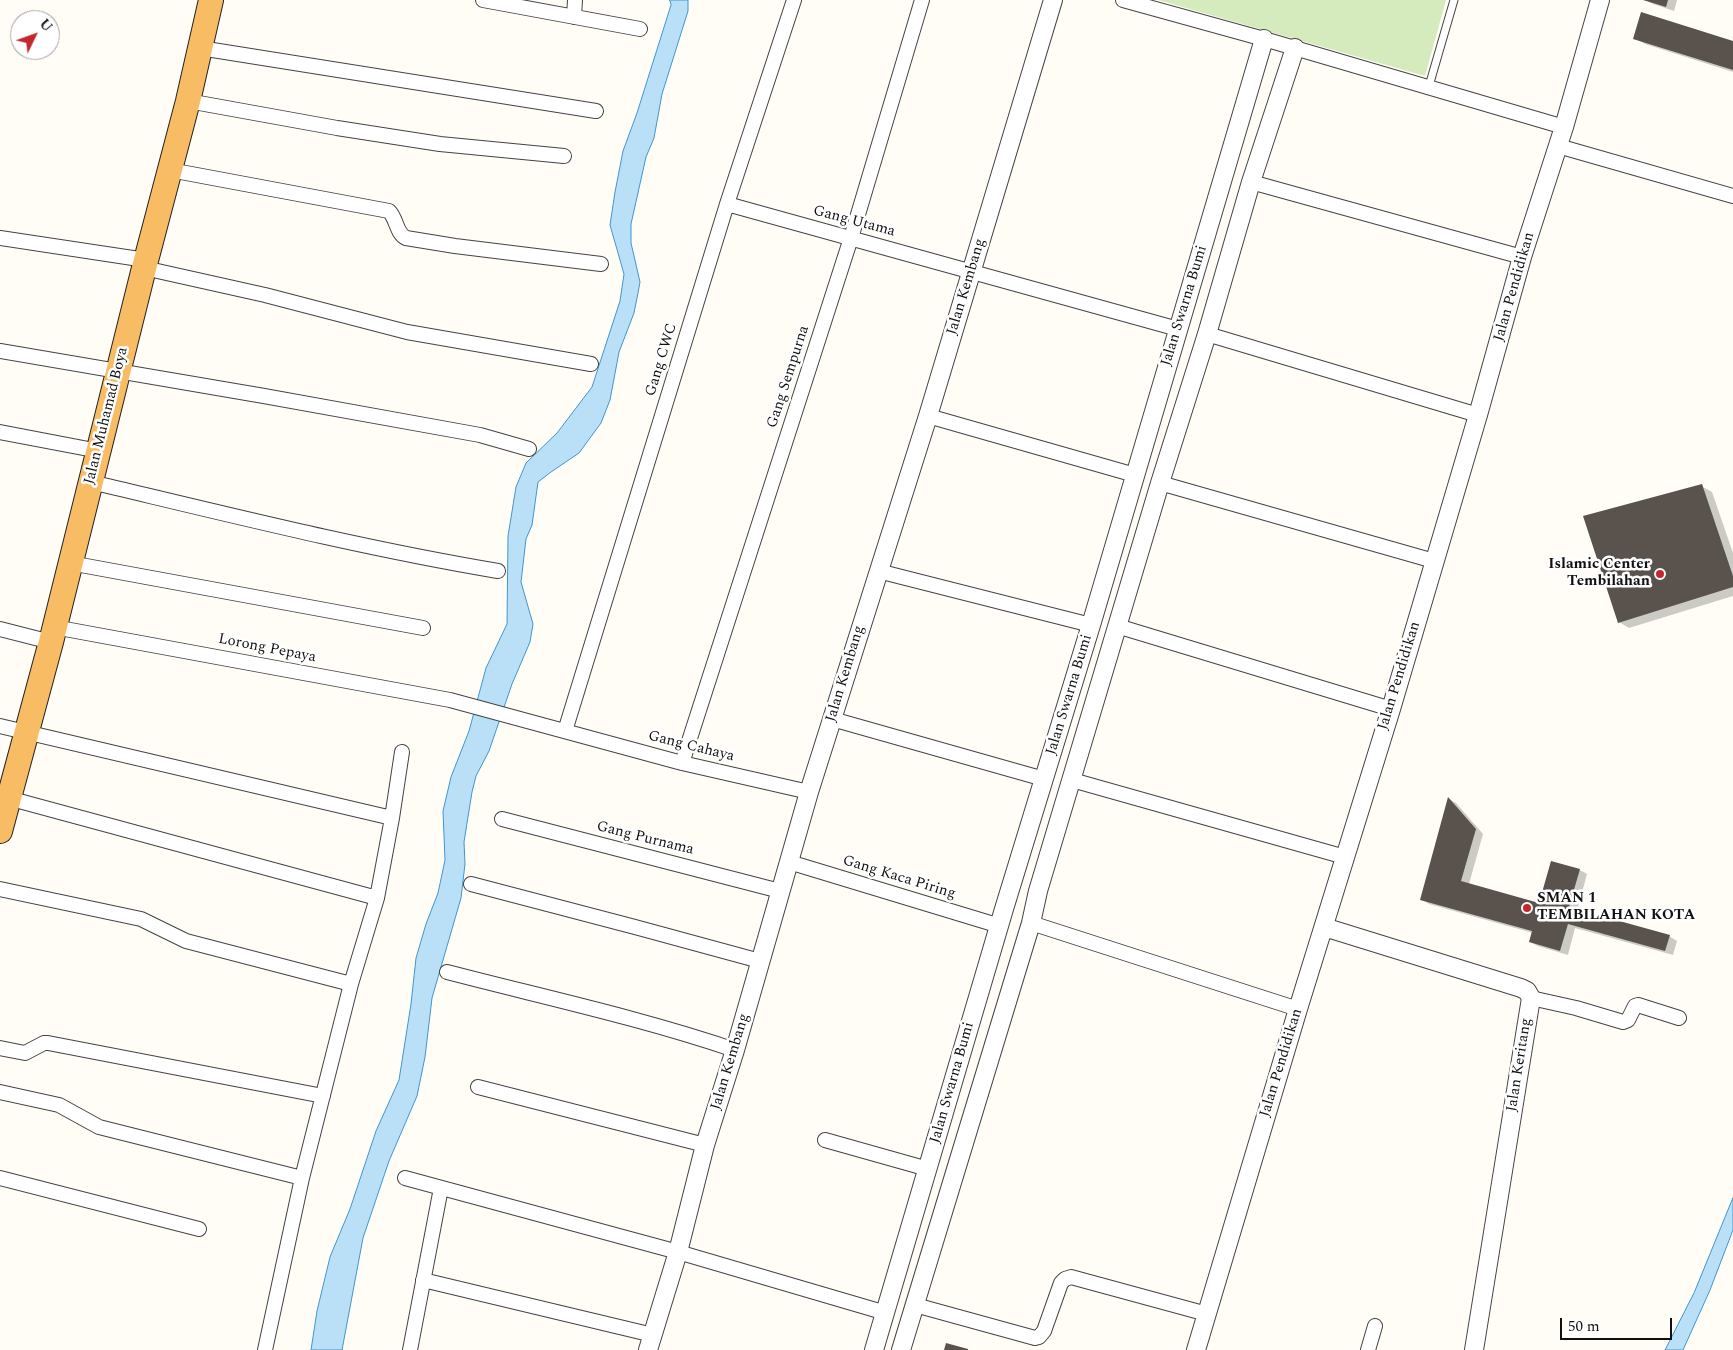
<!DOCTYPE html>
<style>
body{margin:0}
#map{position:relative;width:1733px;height:1350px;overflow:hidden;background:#fffdf5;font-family:Spectral,serif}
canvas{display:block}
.north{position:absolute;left:10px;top:10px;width:50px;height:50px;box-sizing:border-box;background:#fff;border:1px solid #a0a0a0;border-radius:50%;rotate:48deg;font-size:14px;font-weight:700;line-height:20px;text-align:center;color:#111}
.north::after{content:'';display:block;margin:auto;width:18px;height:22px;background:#c4262e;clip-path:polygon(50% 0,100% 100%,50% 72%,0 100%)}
.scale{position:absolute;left:1560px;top:1318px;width:112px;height:22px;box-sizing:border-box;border:2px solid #111;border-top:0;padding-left:6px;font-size:15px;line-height:18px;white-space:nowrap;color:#111;-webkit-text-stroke:4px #fff;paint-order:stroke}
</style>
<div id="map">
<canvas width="1733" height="1350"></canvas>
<div class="north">U</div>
<div class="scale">50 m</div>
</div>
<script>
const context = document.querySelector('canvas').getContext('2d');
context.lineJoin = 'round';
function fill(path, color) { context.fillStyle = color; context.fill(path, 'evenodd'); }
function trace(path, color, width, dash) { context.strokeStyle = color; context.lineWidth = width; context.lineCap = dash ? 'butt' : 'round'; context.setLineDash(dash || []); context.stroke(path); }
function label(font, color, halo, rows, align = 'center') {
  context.font = font + ' Spectral,serif'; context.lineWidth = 5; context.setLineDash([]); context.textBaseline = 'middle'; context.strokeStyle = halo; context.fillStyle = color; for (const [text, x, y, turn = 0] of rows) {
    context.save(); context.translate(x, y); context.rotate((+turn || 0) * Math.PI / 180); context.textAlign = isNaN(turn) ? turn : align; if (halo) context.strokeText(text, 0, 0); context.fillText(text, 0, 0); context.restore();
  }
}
const green = new Path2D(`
 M1158,0H1446L1425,76Z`);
const water = new Path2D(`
 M670,0H688V11L662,94L654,138L646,157L631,224V243L640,282L638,293L634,313L619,352L610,400L601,423L579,453L551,472L538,482L532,525L526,539L521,582L533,624L530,642L512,684L489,751L476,776L472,792L464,842L465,864L461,898L432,998L425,1057L417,1096L389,1161L363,1238L342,1350H311L317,1311L330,1257L350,1209L376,1131L399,1080L411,1004L416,958L426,924L438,893L445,860L443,811L451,777L469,731L486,668L507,624L508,536L516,487L526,463L557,433L592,387L620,301L624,274L610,225L615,192L623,151L637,113L671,5Z
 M1733,1198V1230L1710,1290L1683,1350H1665L1694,1293Z`);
const shadow = new Path2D(`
 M1646,0H1677L1674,11L1653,4Z
 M1635,38L1733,43V72L1645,44Z
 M1701,486L1712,492L1733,553V596L1629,628L1619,622Z
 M1449,799L1456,803L1483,834L1469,884L1540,904L1580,870L1587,874L1577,911L1669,936L1677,941L1673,955L1575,928L1568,955L1538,946L1530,942L1533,933L1429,904L1421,899Z`);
const building = new Path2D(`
 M1643,0H1668L1666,7Z
 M1641,12L1733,41V70L1633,39Z
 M1702,484L1733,576V587L1618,623L1583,516Z
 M1448,797L1476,829L1461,881L1539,903L1551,861L1580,869L1569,907L1670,935L1665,951L1568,924L1560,951L1529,942L1532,931L1420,900Z
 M946,1343L968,1349V1350H944Z`);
const service = new Path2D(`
 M1429,86L1454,0`);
const minor = new Path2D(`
 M483,0L640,29
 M1123,0L1264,39L1564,127
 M574,17L575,0
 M200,48L596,111
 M188,101L337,128L440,144L564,156
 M1558,146L1733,196
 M170,170L389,211C397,219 396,233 406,238L455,246L601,264
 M1251,182L1522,257
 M727,204L1178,329
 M0,238L146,260
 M144,268L265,295L407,332L591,364
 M1207,334L1478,415
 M0,351L264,396L480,435L529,449
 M928,416L1135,475
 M0,432L99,451
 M91,482C226,514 361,548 498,571
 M1160,483L1434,561
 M70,563L423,628
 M878,571L1091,625
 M1117,626L1391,709
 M54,627L450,700L682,763L809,792
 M0,629L51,642
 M832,719L1044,779
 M0,726L392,818
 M565,731L727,204L794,0
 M682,763L851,238L922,0
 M1072,780L1345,857
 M8,798L377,898
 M502,819L780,891
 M789,862L1000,926
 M471,884L635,927L760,961
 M0,889L141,919L186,941L351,984
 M1031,923L1298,1009
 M447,972C543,997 641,1018 735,1050
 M1531,998L1576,1008L1623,1022L1628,1020L1635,1006L1638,1005L1679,1018
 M0,1048L25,1053L44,1043H48L323,1096
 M478,1087L705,1145
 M0,1092L59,1105L99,1127L302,1178
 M825,1140L928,1169
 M0,1178L199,1229
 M405,1178L678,1252L886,1313
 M423,1280L653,1335
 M915,1305L1035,1338L1039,1337L1044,1331L1061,1283L1065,1279L1071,1277L1207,1314
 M265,1350L302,1178L351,984L377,898L392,818L402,752
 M410,1350L441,1188
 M1368,1350L1375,1326`);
const tertiary = new Path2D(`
 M1324,927L1521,988L1527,991L1531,998L1474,1350
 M648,1350L678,1252L705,1145L735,1050L809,792L928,416L1053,0
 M874,1350L1004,909L1091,625L1264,39
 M901,1350L1031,923L1038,891L1160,483L1207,334L1251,182L1295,48
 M1196,1350L1298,1009L1391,709L1478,415L1522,257L1564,127L1600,0`);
const trunk = new Path2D(`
 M0,831L51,642L144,268L188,101L211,0`);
const markers = [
 [1660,574,5,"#c4262e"],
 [1527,908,5,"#c4262e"]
];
const streetNames = [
 ["Gang Utama",854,222,15],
 ["Jalan Kembang",967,287,-73],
 ["Jalan Pendidikan",1515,287,-74],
 ["Jalan Swarna Bumi",1185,306,-73],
 ["Gang CWC",662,360,-73],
 ["Gang Sempurna",789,377,-72],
 ["Jalan Muhamad Boya",107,416,-76],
 ["Lorong Pepaya",267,649,11],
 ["Jalan Kembang",846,674,-73],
 ["Jalan Pendidikan",1400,676,-73],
 ["Jalan Swarna Bumi",1070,695,-73],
 ["Gang Cahaya",691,747,14],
 ["Gang Purnama",645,839,14],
 ["Gang Kaca Piring",899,878,17],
 ["Jalan Kembang",731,1062,-73],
 ["Jalan Pendidikan",1282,1063,-73],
 ["Jalan Keritang",1520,1065,-81],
 ["Jalan Swarna Bumi",953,1083,-74]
];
const poiNames = [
 ["Islamic Center",1650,565],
 ["Tembilahan",1650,582],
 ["SMAN 1",1537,899,"left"],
 ["TEMBILAHAN KOTA",1537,916,"left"]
];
fill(green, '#d5ebbd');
fill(water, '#b9e0f7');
trace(water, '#3f96cf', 1);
fill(shadow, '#0003');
fill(building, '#5a524d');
trace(service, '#444', 9);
trace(minor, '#444', 16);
trace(tertiary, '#444', 20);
trace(trunk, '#222', 26);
trace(service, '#fff', 7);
trace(minor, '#fff', 14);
trace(tertiary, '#fff', 18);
trace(trunk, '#f7bc64', 24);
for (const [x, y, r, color] of markers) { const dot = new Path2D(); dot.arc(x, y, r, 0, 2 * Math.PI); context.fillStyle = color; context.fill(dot); trace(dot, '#fff', 2); }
label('15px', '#111', '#fff', streetNames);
label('bold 15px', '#111', '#fff', poiNames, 'right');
</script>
